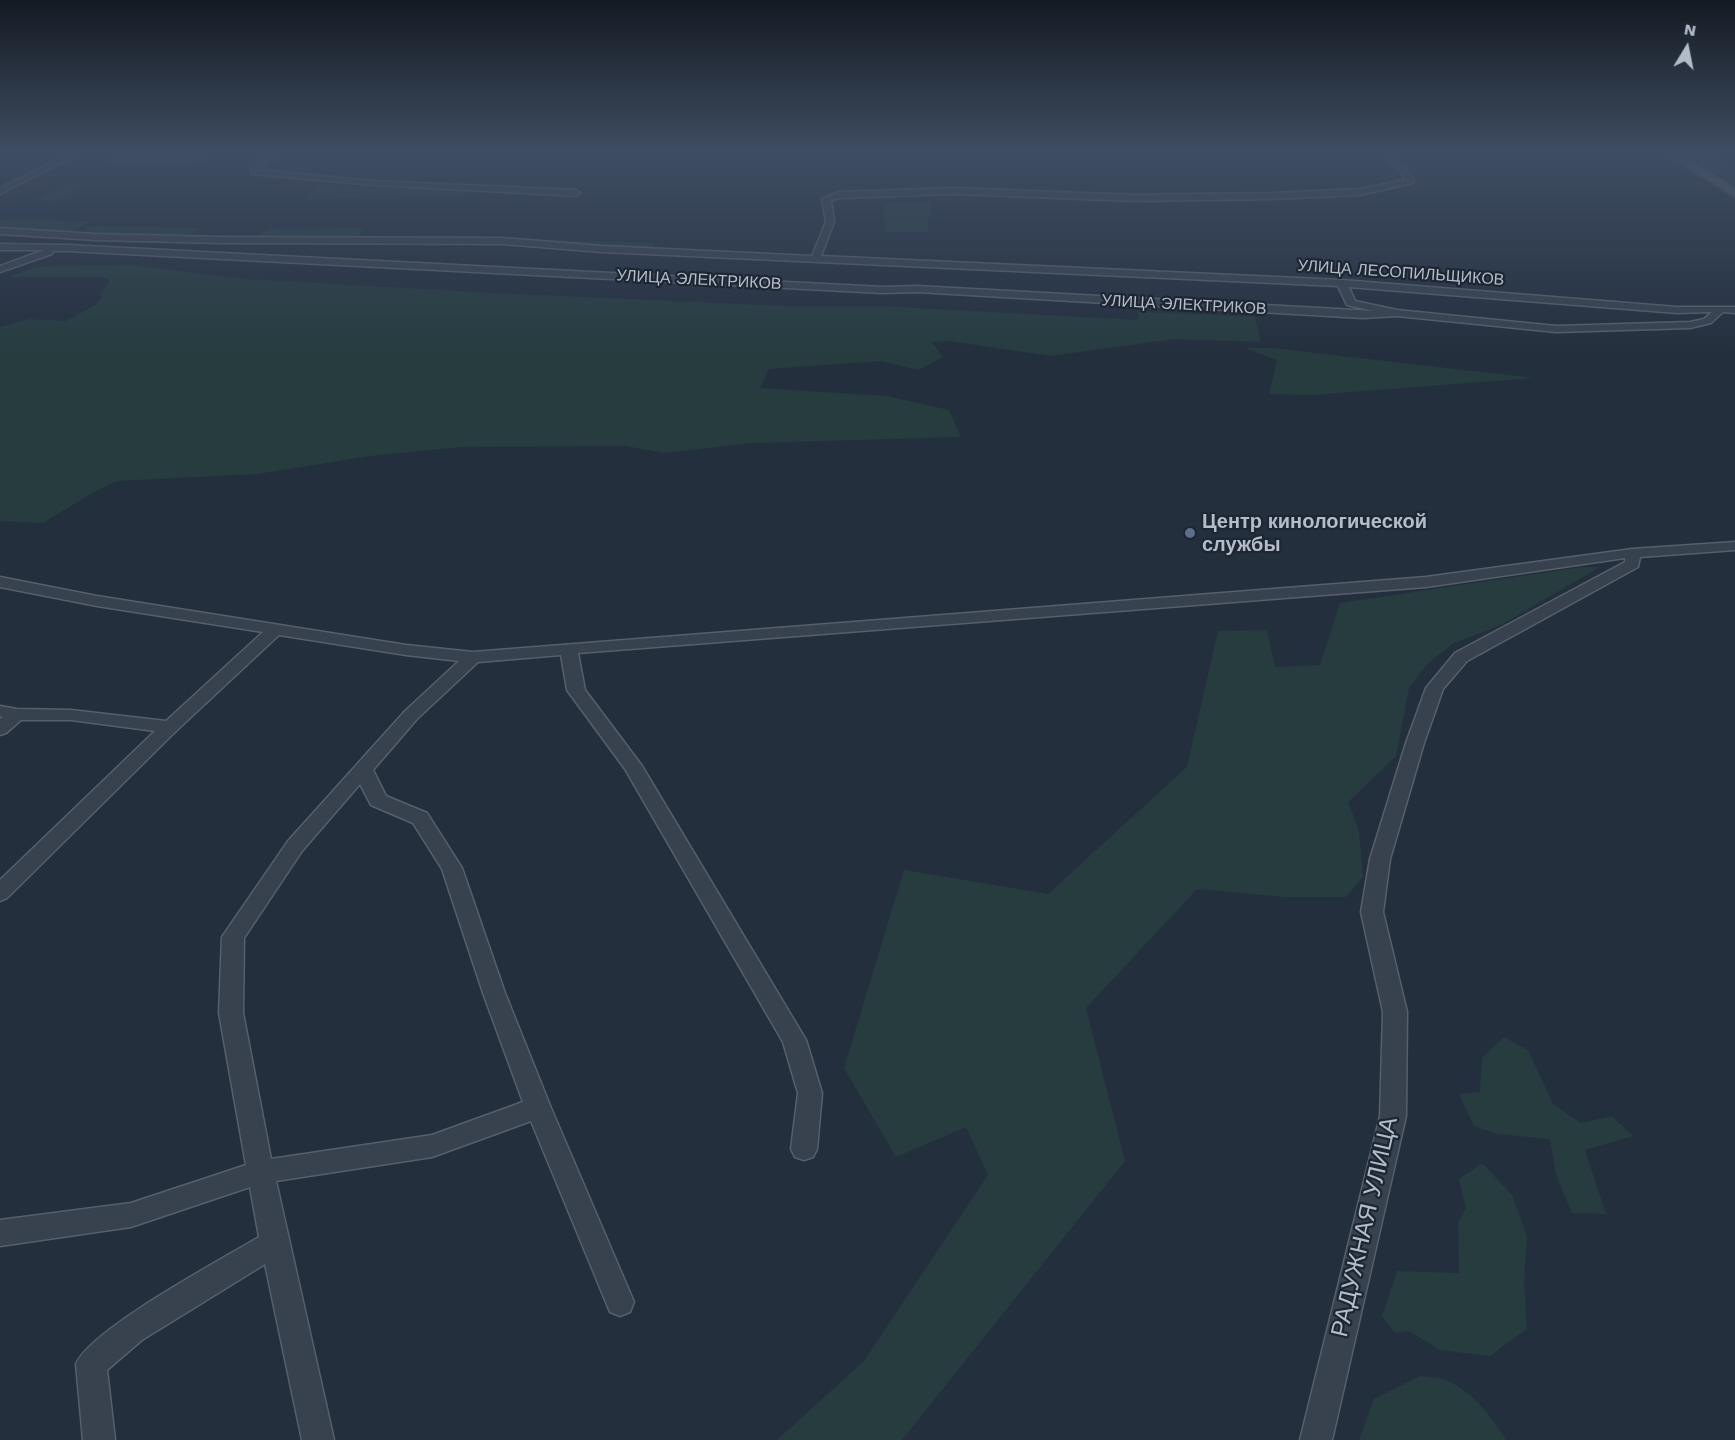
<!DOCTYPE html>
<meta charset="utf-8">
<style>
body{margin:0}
#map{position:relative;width:1735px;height:1440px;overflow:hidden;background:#242f3e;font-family:"Work Sans",sans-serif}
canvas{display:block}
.north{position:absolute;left:1657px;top:18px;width:60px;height:60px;-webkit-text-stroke:4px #1d2633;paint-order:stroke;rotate:10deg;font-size:16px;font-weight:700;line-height:24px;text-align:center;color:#b4bcc9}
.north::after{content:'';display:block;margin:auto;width:21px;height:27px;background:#b4bcc9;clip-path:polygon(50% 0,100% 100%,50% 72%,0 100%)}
</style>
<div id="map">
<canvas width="1735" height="1440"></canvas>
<div class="north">N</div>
</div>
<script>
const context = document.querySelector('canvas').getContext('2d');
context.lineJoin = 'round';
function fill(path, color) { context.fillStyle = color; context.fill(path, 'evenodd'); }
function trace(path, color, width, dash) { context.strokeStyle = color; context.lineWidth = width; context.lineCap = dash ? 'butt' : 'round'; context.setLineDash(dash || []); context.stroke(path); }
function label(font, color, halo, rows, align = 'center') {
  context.font = font + ' "Work Sans",sans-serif'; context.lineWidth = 4.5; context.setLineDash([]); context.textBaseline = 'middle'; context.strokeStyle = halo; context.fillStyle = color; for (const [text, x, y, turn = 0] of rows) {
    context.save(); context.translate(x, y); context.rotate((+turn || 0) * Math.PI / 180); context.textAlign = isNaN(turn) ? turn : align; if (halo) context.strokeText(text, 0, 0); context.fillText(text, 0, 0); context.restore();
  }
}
const green = new Path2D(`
 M127,154H204L210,157C201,168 122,169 108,161L114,157Z
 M1689,154H1712L1723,169L1735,178V188L1724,181L1723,175L1704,169L1697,158Z
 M66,184H88L59,201L35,200Z
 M319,184L469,191L465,196L304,199Z
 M884,202H930L932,217H927L929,232H885Z
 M0,220L90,221L71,233L0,226Z
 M91,226L199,228L187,236L81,234Z
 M365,228L356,238H257L267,229Z
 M536,239L657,243L652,248L646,249L534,241Z
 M132,265L242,279L494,293L786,306H881L1138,320L1139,312L1255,317L1261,342L1174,339L1050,356L950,341L932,342L943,357L918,370L882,361L769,369L760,388L887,396L949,410L961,437L753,443L664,453L625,446L461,447L370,456L257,474L117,481L92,493L43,523L0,521V327L29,319L66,321L95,305L102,297L100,294L110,280L103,277H9L35,267Z
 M1245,348H1273L1534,378L1312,395L1269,394L1277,360Z
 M1582,567H1600L1501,625L1454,643L1427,664L1409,688L1396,756L1348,802L1359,831L1363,877L1346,897H1284L1197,889L1086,1008L1125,1161L902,1440H777L864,1361L988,1175L966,1127L896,1157L844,1068L904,870L1048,894L1187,767L1218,631L1267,630L1275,667L1320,665L1340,603Z
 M1504,1037L1528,1050L1553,1104L1581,1123L1612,1116L1633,1136L1585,1150L1606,1214L1572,1213L1556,1175L1550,1139L1497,1134L1474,1126L1459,1094L1480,1092L1482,1058Z
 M1482,1163L1512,1195L1527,1236L1524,1280L1527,1329L1490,1356L1440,1350L1409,1331L1395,1333L1382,1316L1397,1271L1459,1273L1458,1222L1466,1208L1459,1179Z
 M1420,1376C1427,1377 1436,1377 1443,1379C1471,1389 1491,1416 1506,1440H1359L1374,1399Z`);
const minor = new Path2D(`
 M69,154H79L0,194V188Z
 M269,154H278L258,170L374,181L576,190L580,193L576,196L374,185L251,174V165Z
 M1381,154H1390L1407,169L1414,181L1413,183L1360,195L1271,199L1135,201L955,194L840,198L831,200L834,222L821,256L1342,280L1677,307H1735V313L1723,312L1711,323L1690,328L1556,332L1397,316L1363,318L917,292L883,293L67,251H53L52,254L0,272V266L44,250H0V244L67,245L883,287L917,286L1374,311L1347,305L1338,286L602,252L502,244L220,243L95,240L0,234V228L95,234L220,237L502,238L602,246L812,256L826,222L822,199L839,192L955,188L1135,195L1271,193L1360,189L1405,180L1401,172ZM1349,287L1677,313L1712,312L1704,319L1690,322L1556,326L1397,310L1355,301Z
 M1735,542V550L1640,557L1638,567L1467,661L1443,689L1424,743L1390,859L1383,912L1407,1012L1406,1116L1332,1440H1300L1380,1116L1383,1012L1361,912L1370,859L1406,743L1426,688L1455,653L1625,562V558L1426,587L578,653L585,690L642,766L806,1040L822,1093L817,1149L813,1157L804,1160L795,1157L791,1149L798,1093L783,1042L625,769L567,690L561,655L478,662L417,719L373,770L386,796L427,813L462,868L505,993L551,1108L634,1302L630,1312L620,1316L610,1312L531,1121L432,1157L276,1181L334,1440H302L265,1264L142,1340L107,1370L115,1440H83L76,1364C91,1329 221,1260 259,1237L250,1187L131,1227L0,1246V1220L131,1203L246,1165L219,1013L222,937L288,841L405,711L459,661L406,655L279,635L176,731L7,898L0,901V880L155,731L71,720H21L6,733L0,735V719L3,717L0,716V706L17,709L71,710L166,721L263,632L97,606L0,587V577L97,596L406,645L473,652L1426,577L1632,549ZM360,784L371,805L413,823L442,869L483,993L523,1102L432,1135L271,1159L243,1013L244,938L302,851Z`);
const major = new Path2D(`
 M1668,154H1680L1735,189V197Z`);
const rail = new Path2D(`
 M1716,154L1727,169L1735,175`);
const markers = [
 [1190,533,6,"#5c6f8a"]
];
const farStreetnames = [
 ["УЛИЦА ЛЕСОПИЛЬЩИКОВ",1401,273,4],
 ["УЛИЦА ЭЛЕКТРИКОВ",699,280,3],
 ["УЛИЦА ЭЛЕКТРИКОВ",1184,305,3]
];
const poiNames = [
 ["Центр кинологической",1202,522],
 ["службы",1202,545]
];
const nearStreetnames = [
 ["РАДУЖНАЯ УЛИЦА",1365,1227,-77]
];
fill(green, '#263c3f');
trace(minor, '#565f6c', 3);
trace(major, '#414a57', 4);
fill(minor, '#38414e');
fill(major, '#56606e');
trace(rail, '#5a6575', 2, [3, 3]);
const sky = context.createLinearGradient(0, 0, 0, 356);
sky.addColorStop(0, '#141a22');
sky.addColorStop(0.43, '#3f4d63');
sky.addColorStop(1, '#3f4d6300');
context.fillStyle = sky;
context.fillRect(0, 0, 1735, 356);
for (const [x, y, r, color] of markers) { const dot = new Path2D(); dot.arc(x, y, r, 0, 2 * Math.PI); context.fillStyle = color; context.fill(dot); trace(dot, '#1d2633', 2); }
label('16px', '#b4bcc9', '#1d2633', farStreetnames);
label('bold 20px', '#b4bcc9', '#1d2633', poiNames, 'left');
label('24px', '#b4bcc9', '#1d2633', nearStreetnames);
</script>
